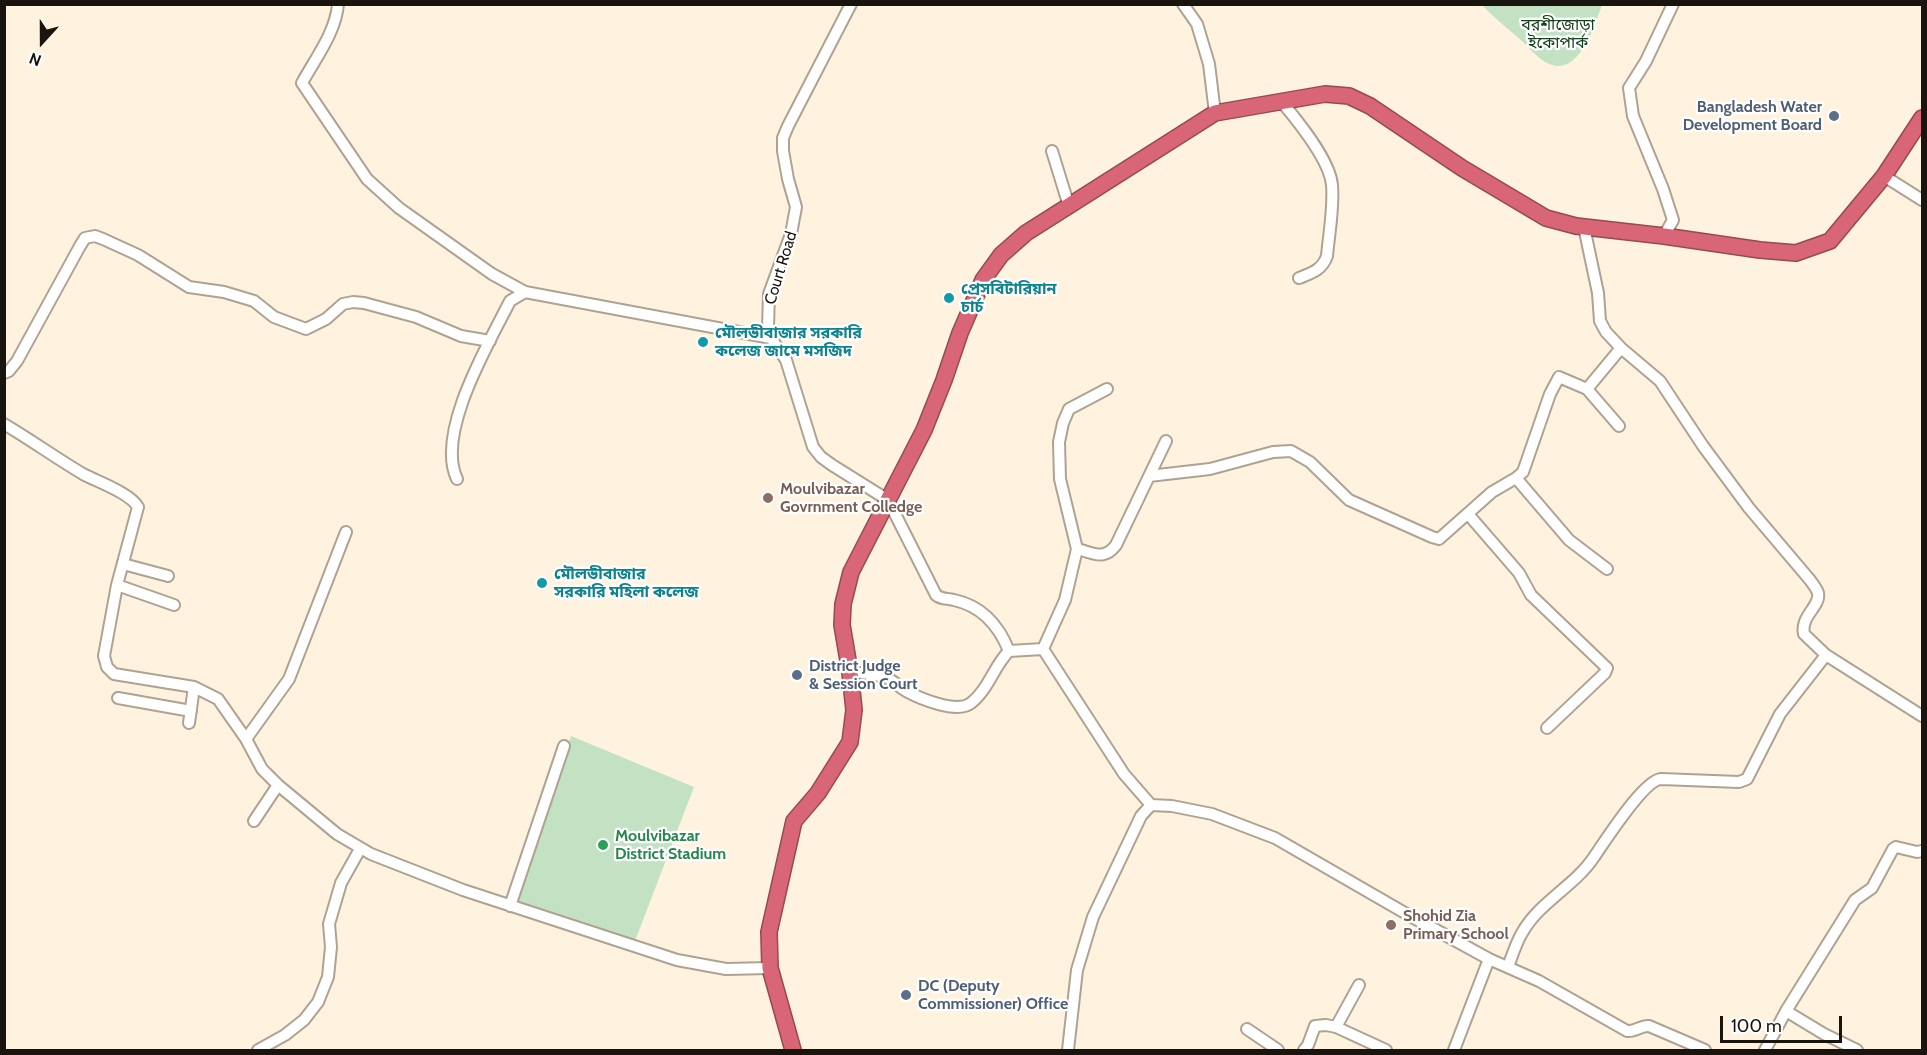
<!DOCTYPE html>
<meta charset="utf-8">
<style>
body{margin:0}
#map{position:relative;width:1927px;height:1055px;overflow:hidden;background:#fff3e0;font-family:Cabin,sans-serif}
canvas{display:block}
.frame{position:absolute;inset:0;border:6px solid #19150e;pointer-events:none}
.north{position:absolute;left:12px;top:12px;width:60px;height:60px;-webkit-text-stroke:4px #fff;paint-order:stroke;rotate:201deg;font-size:16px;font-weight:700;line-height:24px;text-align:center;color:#19150e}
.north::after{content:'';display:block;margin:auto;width:21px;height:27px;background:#19150e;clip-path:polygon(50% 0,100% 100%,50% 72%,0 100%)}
.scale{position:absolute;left:1720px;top:1016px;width:122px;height:27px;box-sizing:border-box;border:3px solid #19150e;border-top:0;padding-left:8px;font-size:18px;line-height:21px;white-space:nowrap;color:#19150e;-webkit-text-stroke:4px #fff;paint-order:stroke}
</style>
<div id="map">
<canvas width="1927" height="1055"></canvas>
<div class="frame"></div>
<div class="north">N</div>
<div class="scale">100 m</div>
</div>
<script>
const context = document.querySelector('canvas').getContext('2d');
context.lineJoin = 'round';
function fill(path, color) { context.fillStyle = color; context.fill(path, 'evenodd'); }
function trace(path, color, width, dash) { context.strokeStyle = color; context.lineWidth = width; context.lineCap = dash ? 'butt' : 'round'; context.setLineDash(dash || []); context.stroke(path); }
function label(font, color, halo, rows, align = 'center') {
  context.font = font + ' Cabin,"Noto Sans Bengali",sans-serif'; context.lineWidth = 4.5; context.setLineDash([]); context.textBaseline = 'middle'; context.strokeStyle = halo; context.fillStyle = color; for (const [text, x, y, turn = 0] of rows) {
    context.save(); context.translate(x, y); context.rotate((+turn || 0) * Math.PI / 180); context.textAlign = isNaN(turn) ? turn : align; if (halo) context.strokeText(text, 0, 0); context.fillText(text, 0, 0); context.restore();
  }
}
const green = new Path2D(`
 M1482,5H1602C1594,27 1578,81 1545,62C1537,57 1530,49 1524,43C1510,30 1495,19 1482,5Z
 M571,736L694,787L635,941L516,902Z`);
const minor = new Path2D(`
 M338,4C336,32 315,59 302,83L367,179L399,208L492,274L525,292L771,338
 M851,4L788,126L783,138V151L788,179L796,207L791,234L769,294L768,327L771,338L786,360L813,447L821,457L832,465L888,500L936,595C942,600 947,598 954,600C982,606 999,626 1009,651
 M1183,4L1197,24L1209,64L1215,113
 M1281,101C1297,120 1330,160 1332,185C1334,208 1329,233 1327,256C1322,270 1312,273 1299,278
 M1052,151L1069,206
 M1884,176L1922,200
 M1584,227L1598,293L1600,321L1606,332L1621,348L1660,381L1703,446L1749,508L1810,580C1813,584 1817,589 1818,593C1821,606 1800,616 1804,634L1826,655L1922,716
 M1664,236L1673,220L1663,189L1633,116L1629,88L1646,61L1673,4
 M4,373L9,371L17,361L80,246L85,238L95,236L103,239L138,255L189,287L224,292L254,301L274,317L306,329L326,319L343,304L353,302L364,303L416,317L461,336L490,341
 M1587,389L1621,348
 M4,424C31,440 56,458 83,474C98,482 130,493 138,507L117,585L104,656L107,667L114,674L194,687L218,699L246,739L262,769L278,785L337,834L371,854L463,890L677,960L726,969L770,968
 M1149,476L1210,469L1273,452L1291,451L1310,462L1349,500L1432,537L1439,539L1492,492L1516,478L1523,472L1550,394L1559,377L1587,389L1619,426
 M1516,478L1569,540L1607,569
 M457,479C435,433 489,343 510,301L525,292
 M1468,514L1519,573L1531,595L1607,668L1605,673L1547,728
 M1077,549C1094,553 1104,561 1116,545L1166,441
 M123,564L168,576
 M117,585L174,605
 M850,672C862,673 875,674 887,678C894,681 899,687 906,691C921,699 957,714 971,703C988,690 994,666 1009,651L1043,649
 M118,698L191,711
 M189,723L194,687
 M246,739L289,679L346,532
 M1151,805L1172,806L1212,814L1275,838L1405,913L1489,959L1539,981L1627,1031C1636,1032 1641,1025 1649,1026L1705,1050
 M254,821L278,785
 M510,906L564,746
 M1508,967C1512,956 1516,943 1522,933C1539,902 1575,886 1594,857C1605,841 1644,780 1661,779L1739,782L1747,779L1780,714L1826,655
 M1786,1011L1824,1034L1857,1050
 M1336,1027L1359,985
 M1247,1029L1278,1050
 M258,1050L285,1035L304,1020L318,1002L328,977L331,947L329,924L341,883L360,849
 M1068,1050L1077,970L1093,917L1141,816L1151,805L1124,774L1043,649L1065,600L1077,549L1060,479L1059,442L1063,423L1069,409L1107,389
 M1304,1050L1308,1045L1315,1026L1326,1025L1336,1027L1386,1050
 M1454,1050L1489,959
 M1765,1050L1786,1011L1855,900L1872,888L1893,849L1896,847L1917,852L1922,851`);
const highway = new Path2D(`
 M793,1050L770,968L769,932L794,821L818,793L850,742L854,710L850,672L842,625L843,604L851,572L924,430L944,380L960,333L983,280L1001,255L1026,233L1215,113L1325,94L1349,96L1370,106L1462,168L1546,218L1576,226L1664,236L1760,250L1796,253L1830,241L1884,176L1922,118`);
const markers = [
 [1834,116,6,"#5c6f8a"],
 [949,298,6,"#0f9aa8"],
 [703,342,6,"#0f9aa8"],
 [768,498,6,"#8d6e63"],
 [542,583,6,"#0f9aa8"],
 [797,675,6,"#5c6f8a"],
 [603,845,6,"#2e9e5b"],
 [1391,925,6,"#8d6e63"],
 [906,995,6,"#5c6f8a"]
];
const parkNames = [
 ["বরশীজোড়া",1558,25],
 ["ইকোপার্ক",1558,43]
];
const serviceNames = [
 ["Bangladesh Water",1822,107,"right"],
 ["Development Board",1822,125,"right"],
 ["District Judge",809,666],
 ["& Session Court",809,684],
 ["DC (Deputy",918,986],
 ["Commissioner) Office",918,1004]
];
const streetNames = [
 ["Court Road",781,268,-73]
];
const cultureNames = [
 ["প্রেসবিটারিয়ান",961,289],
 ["চার্চ",961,307],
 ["মৌলভীবাজার সরকারি",715,333],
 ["কলেজ জামে মসজিদ",715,351],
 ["মৌলভীবাজার",554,574],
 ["সরকারি মহিলা কলেজ",554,592]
];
const educationNames = [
 ["Moulvibazar",780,489],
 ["Govrnment Colledge",780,507],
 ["Shohid Zia",1403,916],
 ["Primary School",1403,934]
];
const leisureNames = [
 ["Moulvibazar",615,836],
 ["District Stadium",615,854]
];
fill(green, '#c3e2c3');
trace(minor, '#aea392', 14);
trace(highway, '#954a52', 18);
trace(minor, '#fff', 10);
trace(highway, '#d86676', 15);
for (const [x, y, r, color] of markers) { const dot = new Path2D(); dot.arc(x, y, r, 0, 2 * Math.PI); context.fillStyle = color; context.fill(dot); trace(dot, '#fff', 2); }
label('16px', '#134118', '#fff', parkNames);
label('bold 16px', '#4e5e75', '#fff', serviceNames, 'left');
label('16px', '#19150e', '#fff', streetNames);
label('bold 16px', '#0d838f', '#fff', cultureNames, 'left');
label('bold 16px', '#785e54', '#fff', educationNames, 'left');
label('bold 16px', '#27864d', '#fff', leisureNames, 'left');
</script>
